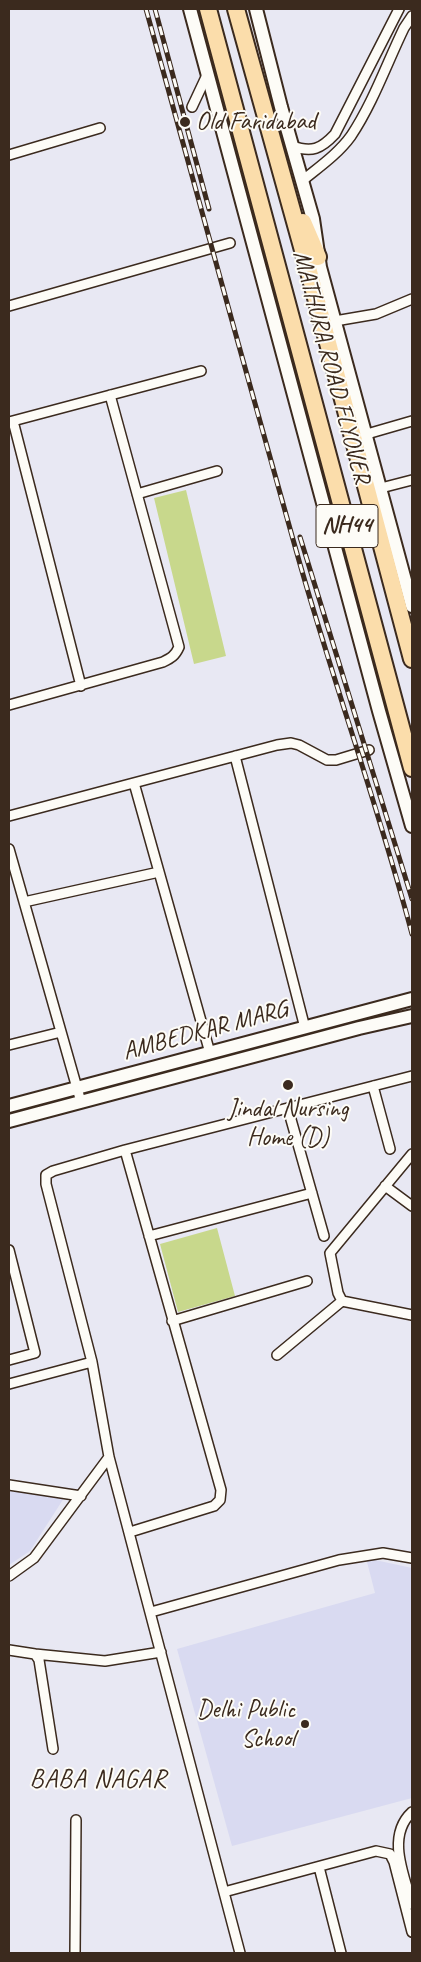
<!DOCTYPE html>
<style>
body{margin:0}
#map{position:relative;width:421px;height:1962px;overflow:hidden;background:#e8e8f3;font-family:Caveat,sans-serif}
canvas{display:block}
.frame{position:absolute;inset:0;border:10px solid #3b2a1e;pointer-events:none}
</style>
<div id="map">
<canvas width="421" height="1962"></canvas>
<div class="frame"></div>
</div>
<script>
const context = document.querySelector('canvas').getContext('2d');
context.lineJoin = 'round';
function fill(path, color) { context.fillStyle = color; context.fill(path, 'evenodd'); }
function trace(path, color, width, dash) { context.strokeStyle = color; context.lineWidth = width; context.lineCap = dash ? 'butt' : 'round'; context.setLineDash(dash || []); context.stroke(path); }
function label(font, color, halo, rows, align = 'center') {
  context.font = font + ' Caveat,sans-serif'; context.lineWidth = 4; context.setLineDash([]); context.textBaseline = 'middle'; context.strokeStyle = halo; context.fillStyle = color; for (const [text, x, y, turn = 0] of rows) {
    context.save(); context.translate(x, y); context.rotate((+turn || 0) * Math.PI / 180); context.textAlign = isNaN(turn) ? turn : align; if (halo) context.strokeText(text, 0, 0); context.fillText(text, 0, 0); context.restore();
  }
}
const built = new Path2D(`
 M9,1491L64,1498L30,1551L9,1565Z
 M366,1558L412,1568V1798L232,1846L177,1649L375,1593Z`);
const green = new Path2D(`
 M186,490L226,656L194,664L154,498Z
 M217,1228L235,1296L178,1312L160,1244Z`);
const street = new Path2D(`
 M192,107L207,75
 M292,146C312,153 321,149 335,134L399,9
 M9,155L100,128
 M302,181C319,167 338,154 351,136C373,103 387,63 404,28L412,16
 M9,306L230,243
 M335,321L376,314L412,299
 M13,421L81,686
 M9,422L201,371
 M367,434L412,421
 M381,488L412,480
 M137,494L217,471
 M9,705L163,662C171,658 175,656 179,647L110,395
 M235,756L305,1028
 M134,783L210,1053
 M9,816L277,745L291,743L299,745L327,760H336L369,750
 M9,849L81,1102
 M24,902L159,872
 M9,1045L61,1032
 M373,1086L390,1149
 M288,1109L324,1236
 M125,1150L221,1490L220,1500L214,1506L130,1532
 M412,1154L330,1253L338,1293L342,1301L412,1315
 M385,1186L412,1206
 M149,1236L312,1193
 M9,1250L35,1353L9,1360
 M172,1321L307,1281
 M277,1355L342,1301
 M9,1384L92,1362
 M9,1485L81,1496
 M9,1576L34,1558L109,1457
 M151,1612L339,1560L383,1553L412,1558
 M9,1650L35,1654L39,1660L53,1749
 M35,1654L105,1661L161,1652
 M412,1812C386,1836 404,1875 412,1904
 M319,1867L341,1953
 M224,1892L376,1851L390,1854L394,1862L412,1932
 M75,1953L76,1820
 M240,1953L109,1457L92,1362L46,1184V1175L53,1171L125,1150L412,1076`);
const secondary = new Path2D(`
 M190,9L379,711L412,826
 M256,9L281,107L313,219L320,267L412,606
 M9,1106L412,999
 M9,1121L359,1028L412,1016`);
const highway = new Path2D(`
 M208,9L412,768
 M236,9L311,279L412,659
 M303,222L318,257`);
const rail = new Path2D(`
 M146,9C196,189 245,370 296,550C332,679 378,805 412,934
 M155,9L209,209
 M300,537L412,899`);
const markers = [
 [185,122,6,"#3b2a1e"],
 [288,1085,6,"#3b2a1e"],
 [305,1724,5,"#3b2a1e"]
];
const shields = [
 [347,526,62]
];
const shieldNames = [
 ["NH44",347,526]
];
const poiNames = [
 ["Old Faridabad",196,122],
 ["Jindal Nursing",288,1109,"center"],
 ["Home (D)",288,1138,"center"],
 ["Delhi Public",295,1710,"right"],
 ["School",295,1739,"right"]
];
const streetNames = [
 ["MATHURA ROAD FLYOVER",331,367,75],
 ["AMBEDKAR MARG",205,1031,-15]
];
const neighbourhoodNames = [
 ["BABA NAGAR",98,1780]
];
fill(built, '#d9daf1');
fill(green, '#c8d88c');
trace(street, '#3b2a1e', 12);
trace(secondary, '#3b2a1e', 16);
trace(highway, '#3b2a1e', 20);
trace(street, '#fdfcf7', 9);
trace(secondary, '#fdfcf7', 12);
trace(highway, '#fbddab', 16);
trace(rail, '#3b2a1e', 5);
trace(rail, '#fdfcf7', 3, [9]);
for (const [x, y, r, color] of markers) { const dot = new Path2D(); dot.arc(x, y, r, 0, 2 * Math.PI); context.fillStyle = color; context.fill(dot); trace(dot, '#fdfcf7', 2); }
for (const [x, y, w] of shields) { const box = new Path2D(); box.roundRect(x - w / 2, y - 21.5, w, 43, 4); context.fillStyle = '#fdfcf7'; context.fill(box); trace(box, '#3b2a1e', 1); }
label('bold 24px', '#3b2a1e', null, shieldNames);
label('25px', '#3b2a1e', '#fdfcf7', poiNames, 'left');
label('25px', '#3b2a1e', '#fdfcf7', streetNames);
context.letterSpacing = '1px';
label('26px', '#3b2a1e', '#fdfcf7', neighbourhoodNames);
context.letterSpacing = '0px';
</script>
